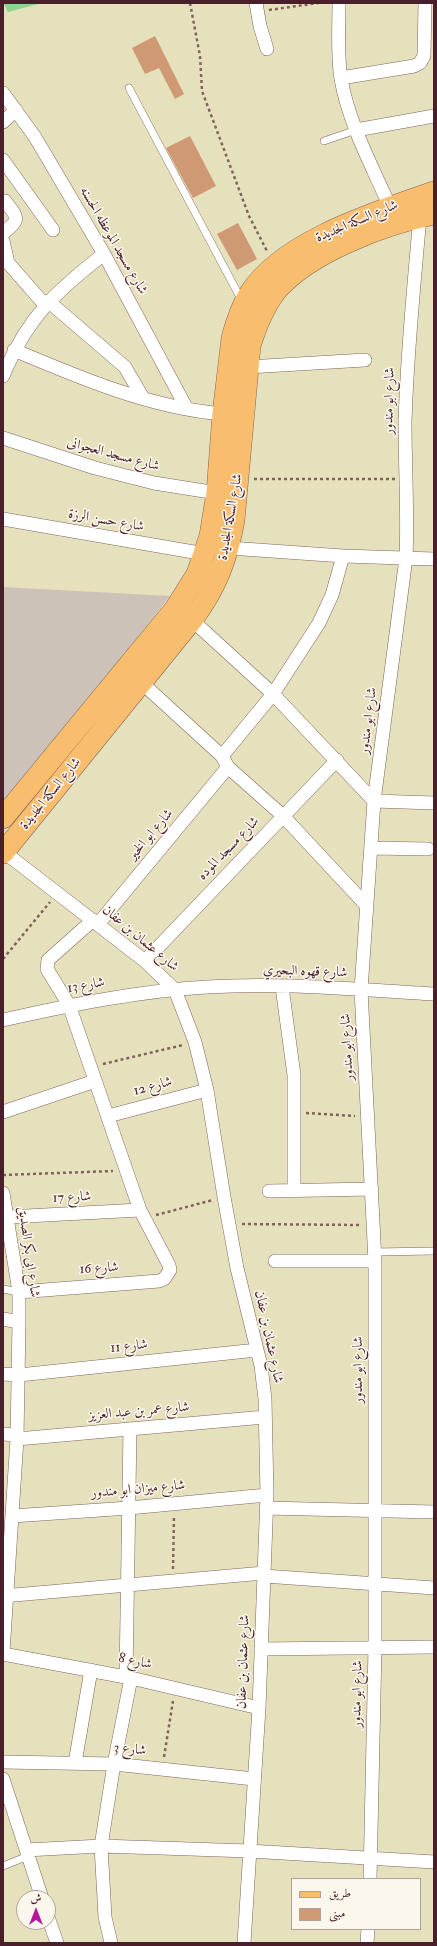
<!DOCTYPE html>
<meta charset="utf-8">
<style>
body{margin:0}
#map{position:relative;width:437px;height:1946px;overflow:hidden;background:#e6e1bd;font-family:"IM FELL Double Pica",Amiri,serif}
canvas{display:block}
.frame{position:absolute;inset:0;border:4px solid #4a1f2b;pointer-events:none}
.legend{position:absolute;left:291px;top:1878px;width:130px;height:52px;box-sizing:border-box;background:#fbf7ec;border:1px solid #b4a19f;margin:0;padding:5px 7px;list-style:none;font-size:12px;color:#4a1f2b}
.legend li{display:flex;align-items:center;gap:8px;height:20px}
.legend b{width:20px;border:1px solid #b4a19f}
.north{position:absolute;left:16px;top:1890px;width:40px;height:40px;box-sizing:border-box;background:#fbf7ec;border:1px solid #b4a19f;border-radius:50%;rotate:0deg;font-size:11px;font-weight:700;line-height:16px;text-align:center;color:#4a1f2b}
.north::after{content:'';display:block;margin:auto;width:14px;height:18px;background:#b5179e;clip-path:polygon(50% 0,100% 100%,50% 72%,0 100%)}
</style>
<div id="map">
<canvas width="437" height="1946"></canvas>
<div class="frame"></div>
<ul class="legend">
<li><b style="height:5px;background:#f9be6d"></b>طريق</li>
<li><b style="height:11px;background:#ce9973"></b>مبنى</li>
</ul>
<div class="north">ش</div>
</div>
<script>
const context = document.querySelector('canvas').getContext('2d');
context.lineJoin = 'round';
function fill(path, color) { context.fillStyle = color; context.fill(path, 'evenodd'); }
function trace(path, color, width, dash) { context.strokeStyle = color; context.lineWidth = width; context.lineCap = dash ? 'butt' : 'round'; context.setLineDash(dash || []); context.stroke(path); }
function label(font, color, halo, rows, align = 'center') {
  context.font = font + ' "IM FELL Double Pica",Amiri,serif'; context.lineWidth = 3; context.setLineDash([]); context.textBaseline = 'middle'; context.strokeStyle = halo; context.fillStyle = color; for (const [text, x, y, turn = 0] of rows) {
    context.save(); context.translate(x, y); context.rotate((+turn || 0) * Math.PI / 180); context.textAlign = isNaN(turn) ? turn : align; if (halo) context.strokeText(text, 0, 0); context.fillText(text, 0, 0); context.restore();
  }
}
const industrial = new Path2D(`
 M3,587L170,596L3,808Z`);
const green = new Path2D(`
 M3,3H42L8,12Z`);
const building = new Path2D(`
 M155,36L184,94L175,99L159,68L145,74L132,48Z
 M190,136L216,186L193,198L166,148Z
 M238,223L257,259L237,270L217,234Z`);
const path = new Path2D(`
 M190,3L200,56L202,91L249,216L267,251
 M269,10L318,3
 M254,479H395
 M3,959L50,902
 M103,1064L183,1045
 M306,1113L355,1116
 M3,1175L113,1171
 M156,1215L213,1200
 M242,1224L361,1225
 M173,1569L174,1516
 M164,1757L173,1701`);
const service = new Path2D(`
 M129,88L242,301
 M324,141L356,130
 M374,1252L434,1251
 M3,1289L19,1292
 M3,1866L28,1856`);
const minor = new Path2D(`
 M256,3L260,26L267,49
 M339,3C339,28 337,54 341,79C349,124 372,166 390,207
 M341,78L414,66L420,63L424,56L425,3
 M3,93L35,137L104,254L187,409
 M3,122L16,110
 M356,130L434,116
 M3,160L53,230
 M3,233C21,219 18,218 5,201
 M3,241L8,263
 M3,257L45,305
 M48,301L125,367L143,398
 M14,350C80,378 151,408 223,414
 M248,367L365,360
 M3,376C27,318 55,292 104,254
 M3,438L95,468L154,483L217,493
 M3,519L205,554
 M229,548L343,556L434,559
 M192,620L273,694L374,801L434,803
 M142,683L222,756L228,767L283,816L366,905
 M222,756L273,694L319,623L332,595L343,556
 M371,848L428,849
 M4,852L145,961L175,990L195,1042L207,1090L224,1197L237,1268L261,1366L265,1399L267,1495L259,1708L244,1943
 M98,924L228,767
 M145,961L337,760
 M282,987L294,1075V1191
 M3,1020C70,1005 138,991 207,987C282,982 359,990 434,994
 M3,1112L95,1081
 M108,1116L207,1090
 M269,1191L372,1189
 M3,1193L19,1292V1322L17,1439L3,1652
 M7,1217L140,1210
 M275,1261H375
 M19,1292L159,1281L164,1279L170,1270L169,1265L140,1210L69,1005L47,969L48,960L93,920
 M3,1319L19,1322
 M3,1374L19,1375L257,1350
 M3,1434L17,1435
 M17,1439L265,1417
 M266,1508L434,1512
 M12,1516L129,1508L267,1495
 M264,1576L434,1588
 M3,1596L264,1573
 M261,1649L434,1647
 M3,1654L131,1678L259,1708
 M126,1677L130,1429
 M3,1762L114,1764L254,1779
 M75,1763L91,1670
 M3,1779L42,1898
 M26,1850L101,1846L249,1851L434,1862
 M370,1879L375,1647V1261L361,990L374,801L406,558C408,513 405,468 405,422C407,353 414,285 420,216
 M48,1917L57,1943
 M111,1943L105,1917L101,1846L114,1764L131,1678
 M367,1943L368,1929`);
const primary = new Path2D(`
 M3,818L175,609L197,574L210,536L217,493L223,414L232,338C236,323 241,307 250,293C284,240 377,212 434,192
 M3,853L192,620C216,588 227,560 234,520L250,346C256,326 263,308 276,291C309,252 385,224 434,214`);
const streetNames = [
 ["شارع السكة الجديدة",357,222,-23],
 ["شارع مسجد الموعظه الحسنه",113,241,60],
 ["شارع ابو مندور",390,401,-89],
 ["شارع مسجد العجوانى",113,455,15],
 ["شارع السكة الجديدة",231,517,-80],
 ["شارع حسن الرزة",106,521,10],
 ["شارع ابو مندور",369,721,-83],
 ["شارع السكة الجديدة",51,794,-51],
 ["شارع ابو الخير",151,835,-50],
 ["شارع مسجد الموده",229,849,-46],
 ["شارع عثمان بن عفان",140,939,40],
 ["شارع قهوه البحيري",305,972,2],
 ["شارع 13",86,986,-10],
 ["شارع ابو مندور",348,1047,-93],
 ["شارع 12",153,1087,-15],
 ["شارع 17",72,1198,-3],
 ["شارع ابى بكر الصديق",28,1252,82],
 ["شارع 16",99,1269,-4],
 ["شارع عثمان بن عفان",268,1337,78],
 ["شارع 11",129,1347,-6],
 ["شارع ابو مندور",359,1370,-90],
 ["شارع عمر بن عبد العزيز",139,1412,-5],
 ["شارع ميزان ابو مندور",138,1490,-5],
 ["شارع 8",135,1662,12],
 ["شارع عثمان بن عفان",244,1662,-88],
 ["شارع ابو مندور",358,1694,-89],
 ["شارع 3",130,1750,5]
];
fill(industrial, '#ccc2b8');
fill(green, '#8dd48f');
fill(building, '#ce9973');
trace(service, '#81635e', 8);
trace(minor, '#81635e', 14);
trace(primary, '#81635e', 22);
trace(path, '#81635e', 2.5, [3, 3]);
trace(service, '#fff', 7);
trace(minor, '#fff', 13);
trace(primary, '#f9be6d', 21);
label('14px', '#4a1f2b', '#fbf7ec', streetNames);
</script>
